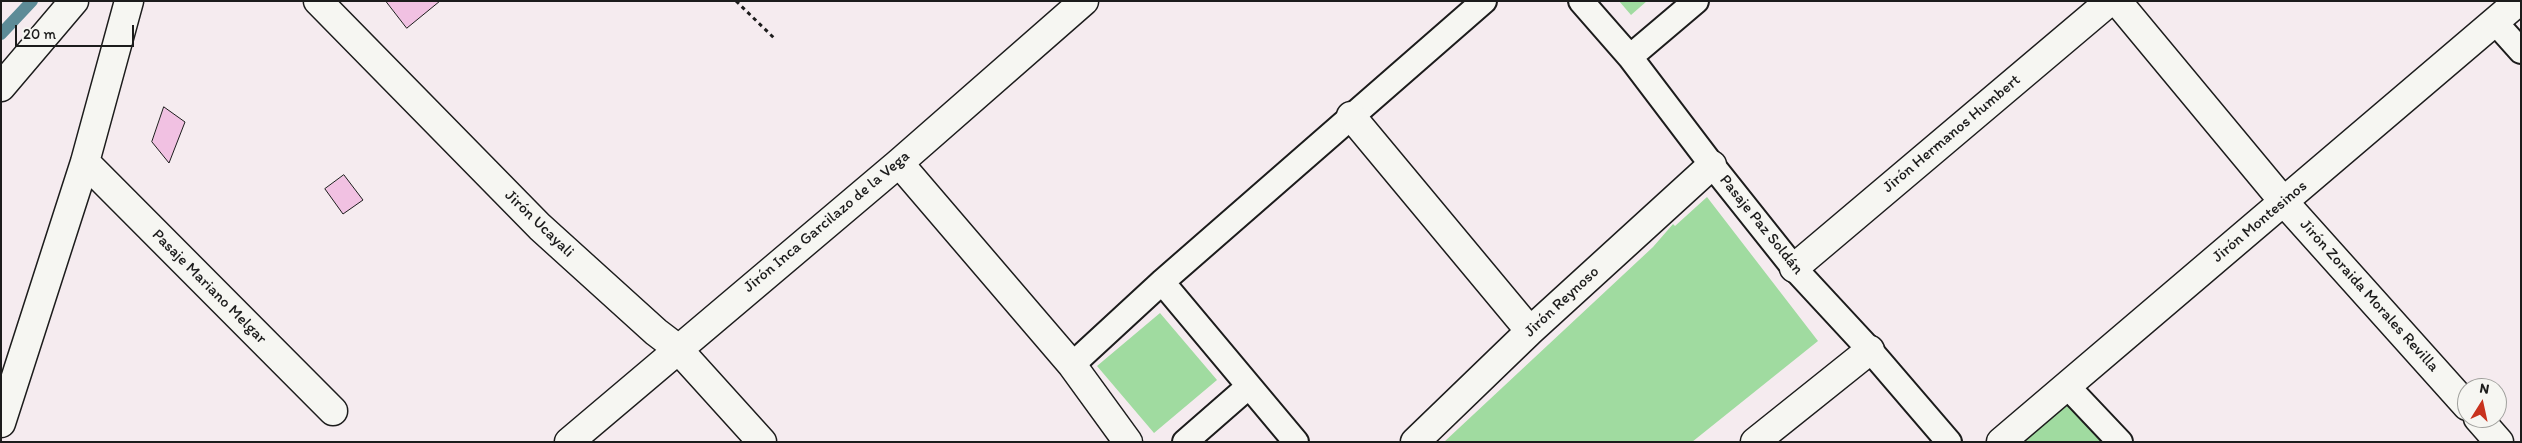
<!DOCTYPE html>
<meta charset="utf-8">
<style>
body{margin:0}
#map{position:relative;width:2522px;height:443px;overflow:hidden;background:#f5ebef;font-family:Itim,sans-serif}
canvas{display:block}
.frame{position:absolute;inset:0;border:2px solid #1c1c1c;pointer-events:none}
.north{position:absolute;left:2457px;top:378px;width:50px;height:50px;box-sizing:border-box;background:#f6f6f2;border:1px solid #9f9f9c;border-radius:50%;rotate:10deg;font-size:14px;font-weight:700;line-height:20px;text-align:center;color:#1c1c1c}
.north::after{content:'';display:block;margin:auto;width:18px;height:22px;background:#c8321e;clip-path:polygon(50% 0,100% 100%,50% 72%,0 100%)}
.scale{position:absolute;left:15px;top:25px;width:119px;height:22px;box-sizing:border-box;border:2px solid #1c1c1c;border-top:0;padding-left:6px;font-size:15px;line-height:18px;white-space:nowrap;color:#1c1c1c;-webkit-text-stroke:4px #f6f6f2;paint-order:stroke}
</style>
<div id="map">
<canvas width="2522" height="443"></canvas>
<div class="frame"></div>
<div class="north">N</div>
<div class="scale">20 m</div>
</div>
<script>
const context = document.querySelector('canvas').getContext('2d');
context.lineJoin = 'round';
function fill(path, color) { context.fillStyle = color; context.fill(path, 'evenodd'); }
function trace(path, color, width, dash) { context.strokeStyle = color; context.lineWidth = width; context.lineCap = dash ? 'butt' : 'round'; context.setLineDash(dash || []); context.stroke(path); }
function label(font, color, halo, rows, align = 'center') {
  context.font = font + ' Itim,sans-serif'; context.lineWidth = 4; context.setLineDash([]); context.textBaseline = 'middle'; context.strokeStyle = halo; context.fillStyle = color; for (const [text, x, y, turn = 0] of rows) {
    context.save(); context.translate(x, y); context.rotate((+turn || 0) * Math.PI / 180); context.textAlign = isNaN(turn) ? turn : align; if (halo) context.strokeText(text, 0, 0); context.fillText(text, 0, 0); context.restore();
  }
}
const green = new Path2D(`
 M1619,1H1647L1631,15Z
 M1707,197L1818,341L1692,442H1444L1653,247L1673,224L1675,226Z
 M1160,313L1217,380L1154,433L1097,366Z
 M2071,402L2103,442H2021Z`);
const stream = new Path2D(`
 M1,34L32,1`);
const building = new Path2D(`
 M386,1H440L407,28Z
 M164,107L185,122L169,163L152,142Z
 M344,175L363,200L343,214L325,189Z`);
const path = new Path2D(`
 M736,1L774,38`);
const service = new Path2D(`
 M1581,1L1630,57L1712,165L1794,268L1870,350L1949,442
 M2495,22L2521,51
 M1630,57L1696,1
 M1162,282L1296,442
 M1072,365L1162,282L1484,1
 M2067,386L2120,442
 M1185,442L1248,387`);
const minor = new Path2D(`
 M318,1L540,227L656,332L677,348L762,442
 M2117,1L2284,202L2467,406
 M1,87L74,1
 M1351,116L1530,331
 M85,162L333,411
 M899,163L1072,365L1128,442
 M1794,268L2110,1
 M2478,418L2499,442
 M1,423L85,162L129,1
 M569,442L899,163L1084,1
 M1415,442L1530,331L1712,165
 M1755,442L1870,350
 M2001,442L2519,1`);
const streetNames = [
 ["Jirón Hermanos Humbert",1952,134,-40],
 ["Jirón Inca Garcilazo de la Vega",827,222,-40],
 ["Jirón Montesinos",2260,222,-40],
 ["Jirón Ucayali",539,224,44],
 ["Pasaje Paz Soldán",1761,225,51],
 ["Pasaje Mariano Melgar",209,287,45],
 ["Jirón Zoraida Morales Revilla",2369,296,48],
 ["Jirón Reynoso",1562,302,-43]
];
fill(green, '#a0dba0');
trace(stream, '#5d8b97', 12);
fill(building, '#f1c1e2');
trace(building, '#1c1c1c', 1);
trace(service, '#1c1c1c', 28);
trace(minor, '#1c1c1c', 31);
trace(path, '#1c1c1c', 3, [4, 4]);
trace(service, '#f6f6f2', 24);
trace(minor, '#f6f6f2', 28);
label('16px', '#1c1c1c', '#f6f6f2', streetNames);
</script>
